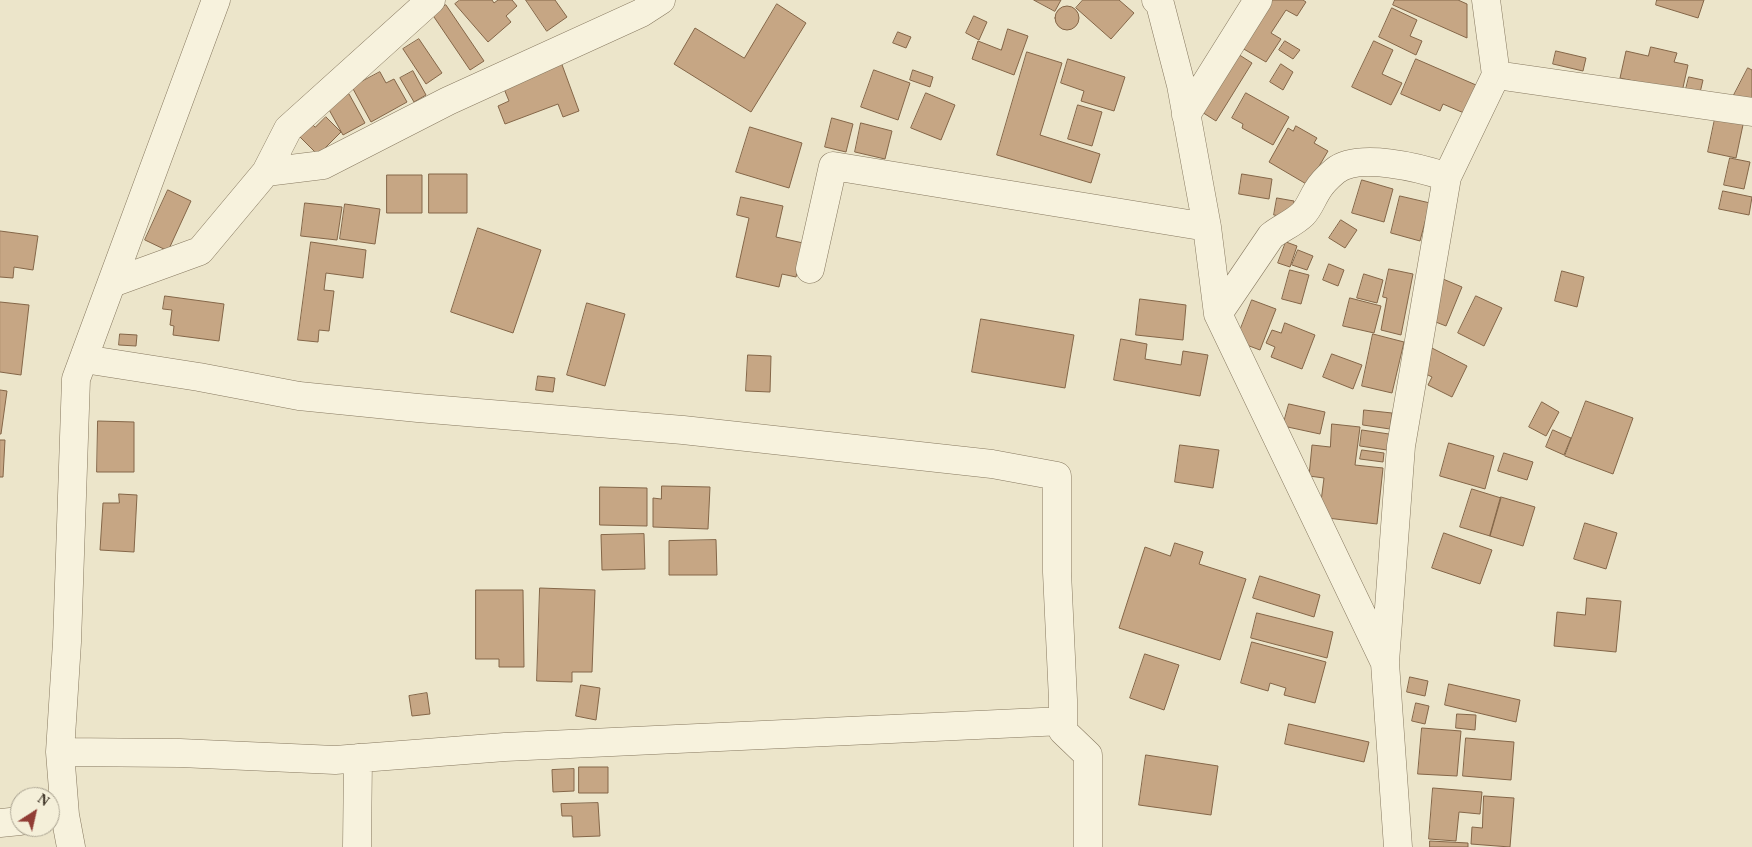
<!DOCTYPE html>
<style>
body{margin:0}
#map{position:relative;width:1752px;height:847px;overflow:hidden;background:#ece5ca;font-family:Georgia,serif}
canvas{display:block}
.north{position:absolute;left:10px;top:787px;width:50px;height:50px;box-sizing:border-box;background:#f4efd9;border:1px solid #a9a290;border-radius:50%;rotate:35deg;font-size:14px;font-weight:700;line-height:20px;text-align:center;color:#392f22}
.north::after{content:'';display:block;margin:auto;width:18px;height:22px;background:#913d35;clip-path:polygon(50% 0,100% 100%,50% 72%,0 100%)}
</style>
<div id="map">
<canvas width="1752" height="847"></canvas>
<div class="north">N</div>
</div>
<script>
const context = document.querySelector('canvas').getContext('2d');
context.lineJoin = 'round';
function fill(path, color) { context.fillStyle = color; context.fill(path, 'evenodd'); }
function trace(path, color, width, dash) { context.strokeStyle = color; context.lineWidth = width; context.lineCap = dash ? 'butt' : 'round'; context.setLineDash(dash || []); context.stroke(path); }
const building = new Path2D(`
 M460,0H492L494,3L498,0H512L517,6L506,16L511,22L488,42L455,4Z
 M526,0H555L567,17L547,31Z
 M1034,0H1061L1055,11Z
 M1083,0H1119L1134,13L1111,39L1076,8Z
 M1272,0H1303L1306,2L1297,16L1286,10L1271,33L1281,39L1266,62L1242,48Z
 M1395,0H1458L1467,4V38L1393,5Z
 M1657,0H1704L1698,18L1656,5Z
 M777,4L806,23L751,112L674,64L695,28L744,58Z
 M446,5L484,61L470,70L432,14Z
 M1055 18a12 12 0 1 1 24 0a12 12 0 1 1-24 0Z
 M1392,8L1417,20L1410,36L1422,41L1416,55L1379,37Z
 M974,16L987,22L979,40L966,33Z
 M1008,29L1028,36L1014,75L972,59L978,41L1001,50Z
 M898,32L911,37L906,48L893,43Z
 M419,39L442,73L426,84L403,49Z
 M1285,41L1300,50L1293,59L1279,50Z
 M1374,41L1393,50L1382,74L1402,83L1391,105L1352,87Z
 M1651,47L1677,53L1674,62L1688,65L1682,92L1620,78L1626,51L1648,56Z
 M1230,49L1252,63L1216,121L1194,107Z
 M1556,51L1586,58L1583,71L1553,64Z
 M1027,52L1062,63L1040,135L1100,154L1091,183L997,155Z
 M1068,59L1125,77L1114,111L1081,101L1084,91L1061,83Z
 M1416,59L1476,85L1464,113L1443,104L1440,111L1401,94Z
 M561,62L579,111L563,117L558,104L505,124L498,106L509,101L502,84Z
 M1281,64L1293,72L1283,90L1270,82Z
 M1748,68L1752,70V104L1734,95Z
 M874,70L910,83L898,120L861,107Z
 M913,70L933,77L930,87L910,80Z
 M413,71L426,95L414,102L400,78Z
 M380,72L386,83L394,79L407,102L371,122L352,87Z
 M1689,77L1703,80L1699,97L1685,93Z
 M926,93L955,105L941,140L911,128Z
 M1246,93L1289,117L1273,145L1242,128L1243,124L1232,118Z
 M349,94L365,123L343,135L327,106Z
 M1078,105L1102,112L1092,146L1068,139Z
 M1716,114L1744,120L1736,158L1708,152Z
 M326,117L341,132L318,155L300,137L312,124L315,127Z
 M832,118L853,124L846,152L825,147Z
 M861,123L892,131L885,159L855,152Z
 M1296,126L1317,138L1314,143L1328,151L1308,185L1269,162L1288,128L1293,131Z
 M750,127L802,143L789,188L736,172Z
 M1730,158L1750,162L1744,189L1724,185Z
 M429,174H467V213H429Z
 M1242,174L1272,179L1269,199L1239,194Z
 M387,175H422V213H387Z
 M1362,180L1393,189L1384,222L1352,213Z
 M168,190L191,201L168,251L145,240Z
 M1723,191L1752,197L1749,215L1719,209Z
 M1400,196L1430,203L1420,241L1391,233Z
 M741,197L783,206L776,237L803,243L796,277L782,274L779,287L736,277L749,218L737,215Z
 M1277,198L1294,201L1291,218L1274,215Z
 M305,203L342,207L337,240L301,236Z
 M345,204L380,209L375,244L340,239Z
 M1341,220L1357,230L1345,248L1329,238Z
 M478,228L541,250L513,333L451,312Z
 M0,231L38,236L33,270L14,267L13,278L0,277Z
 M311,242L366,250L363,278L326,273L324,290L334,291L329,331L319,330L318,342L298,340Z
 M1286,242L1297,246L1290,267L1278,263Z
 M1298,250L1313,256L1307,270L1292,265Z
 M1329,264L1344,270L1338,286L1323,280Z
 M1389,269L1413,274L1401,335L1381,330L1387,298L1383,297Z
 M1290,270L1309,275L1301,304L1282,299Z
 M1562,271L1584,277L1577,307L1555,301Z
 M1364,274L1383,280L1377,303L1357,298Z
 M1443,279L1462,287L1446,326L1428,319Z
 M165,296L224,304L219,341L173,335L174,326L170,325L172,310L163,309Z
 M1476,296L1502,308L1484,346L1458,333Z
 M1350,298L1381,306L1374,333L1343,326Z
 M1140,299L1186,305L1183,340L1136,335Z
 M1252,300L1276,309L1260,350L1236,341Z
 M0,302L29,305L21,375L0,372Z
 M587,303L625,314L605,386L567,375Z
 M981,319L1074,335L1065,388L972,372Z
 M1285,323L1315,335L1302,369L1271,357L1275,347L1266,343L1272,330L1281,333Z
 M120,334L137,335L136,346L119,345Z
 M1373,334L1404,342L1392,393L1362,386Z
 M1121,339L1147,344L1145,359L1181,365L1183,351L1208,355L1200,396L1114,380Z
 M1428,346L1467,366L1452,397L1428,385L1432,377L1416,369Z
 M1332,354L1362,365L1353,389L1323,377Z
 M748,355L771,356L770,392L746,391Z
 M538,376L555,378L553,392L536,390Z
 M0,390L7,391L1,434H0Z
 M1586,401L1633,418L1613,474L1565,456Z
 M1542,402L1559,412L1546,436L1529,427Z
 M1289,404L1325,412L1320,434L1283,426Z
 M1364,410L1392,413L1390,429L1363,425Z
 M98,421L134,422V472H97Z
 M1332,424L1360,427L1355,465L1383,468L1377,524L1319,517L1324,478L1309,476L1312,445L1330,447Z
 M1362,430L1389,434L1387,450L1360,446Z
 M1553,430L1571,438L1564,455L1546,447Z
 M0,440H5L3,477H0Z
 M1449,443L1494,456L1485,489L1440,476Z
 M1180,445L1219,450L1213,488L1175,482Z
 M1362,450L1384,453L1383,462L1360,459Z
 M1504,453L1533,462L1527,480L1498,471Z
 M662,486L710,487L708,529L653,527V498L661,499Z
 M600,487L647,488V526L600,525Z
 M1472,489L1501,498L1490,536L1460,527Z
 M119,494L137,495L134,552L100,550L103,503H119Z
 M1501,497L1535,507L1523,546L1490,536Z
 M1585,523L1617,533L1606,569L1574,559Z
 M1444,533L1492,550L1480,584L1432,568Z
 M644,534L645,569L602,570L601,535Z
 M716,540L717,575H669V541Z
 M1175,543L1203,552L1199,564L1246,579L1220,660L1119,628L1145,547L1170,556Z
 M1260,576L1320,595L1314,617L1253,598Z
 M540,588L595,590L592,672H572V682L537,681Z
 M476,590H523L524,667H499V659H476Z
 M1587,598L1621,601L1616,652L1554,646L1557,612L1585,615Z
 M1257,613L1333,632L1327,658L1251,638Z
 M1252,642L1326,662L1315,703L1284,695L1286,688L1270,683L1268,691L1241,683Z
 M1145,654L1179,665L1164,710L1130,698Z
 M1410,677L1428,681L1425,696L1407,692Z
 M1449,684L1520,700L1516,722L1445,705Z
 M581,685L600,688L596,720L576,716Z
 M427,693L430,714L412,716L409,696Z
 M1416,703L1429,706L1425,724L1412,721Z
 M1457,714L1476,715L1475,730L1456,728Z
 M1289,724L1369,742L1364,762L1285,744Z
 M1422,728L1461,731L1457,776L1418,774Z
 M1466,738L1514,742L1511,780L1463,776Z
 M1146,755L1218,766L1211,815L1139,805Z
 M579,767H608V793H579Z
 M574,769V791L553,792L552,770Z
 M1433,788L1482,792L1480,814L1459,812L1456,841L1429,839Z
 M1484,796L1514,798L1510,847L1471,844L1472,827L1482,828Z
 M598,803L600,836L573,837L572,816H562L561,804Z
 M1430,841L1468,843V847H1430Z`);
const street = new Path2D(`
 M1156,0L1160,4L1181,85L1207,227L1218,314L1385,663L1398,847
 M1496,75L1752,112
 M1186,115L1258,0
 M266,172L323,165L448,101L641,13L661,0
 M810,269L833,166L1207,227
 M112,283L200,251L266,172L288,129L431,0
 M1218,314L1271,236C1281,228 1294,223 1303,214C1309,208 1312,199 1317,191C1321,184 1329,176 1335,171C1358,152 1421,168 1447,177
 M84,359L199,377L299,396L418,408L683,430L992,464L1057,476V572L1063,700V731L1088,755V847
 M1385,662L1401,446L1447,177L1496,75L1486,0
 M60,752L180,753L335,760L505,747L1063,721
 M0,823L20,821
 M71,847L65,815L60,752L67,642L76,379L216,0
 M357,847L358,758`);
fill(building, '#c6a684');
trace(building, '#846648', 1);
trace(street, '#877960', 29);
trace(street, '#f7f2dd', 28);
</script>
